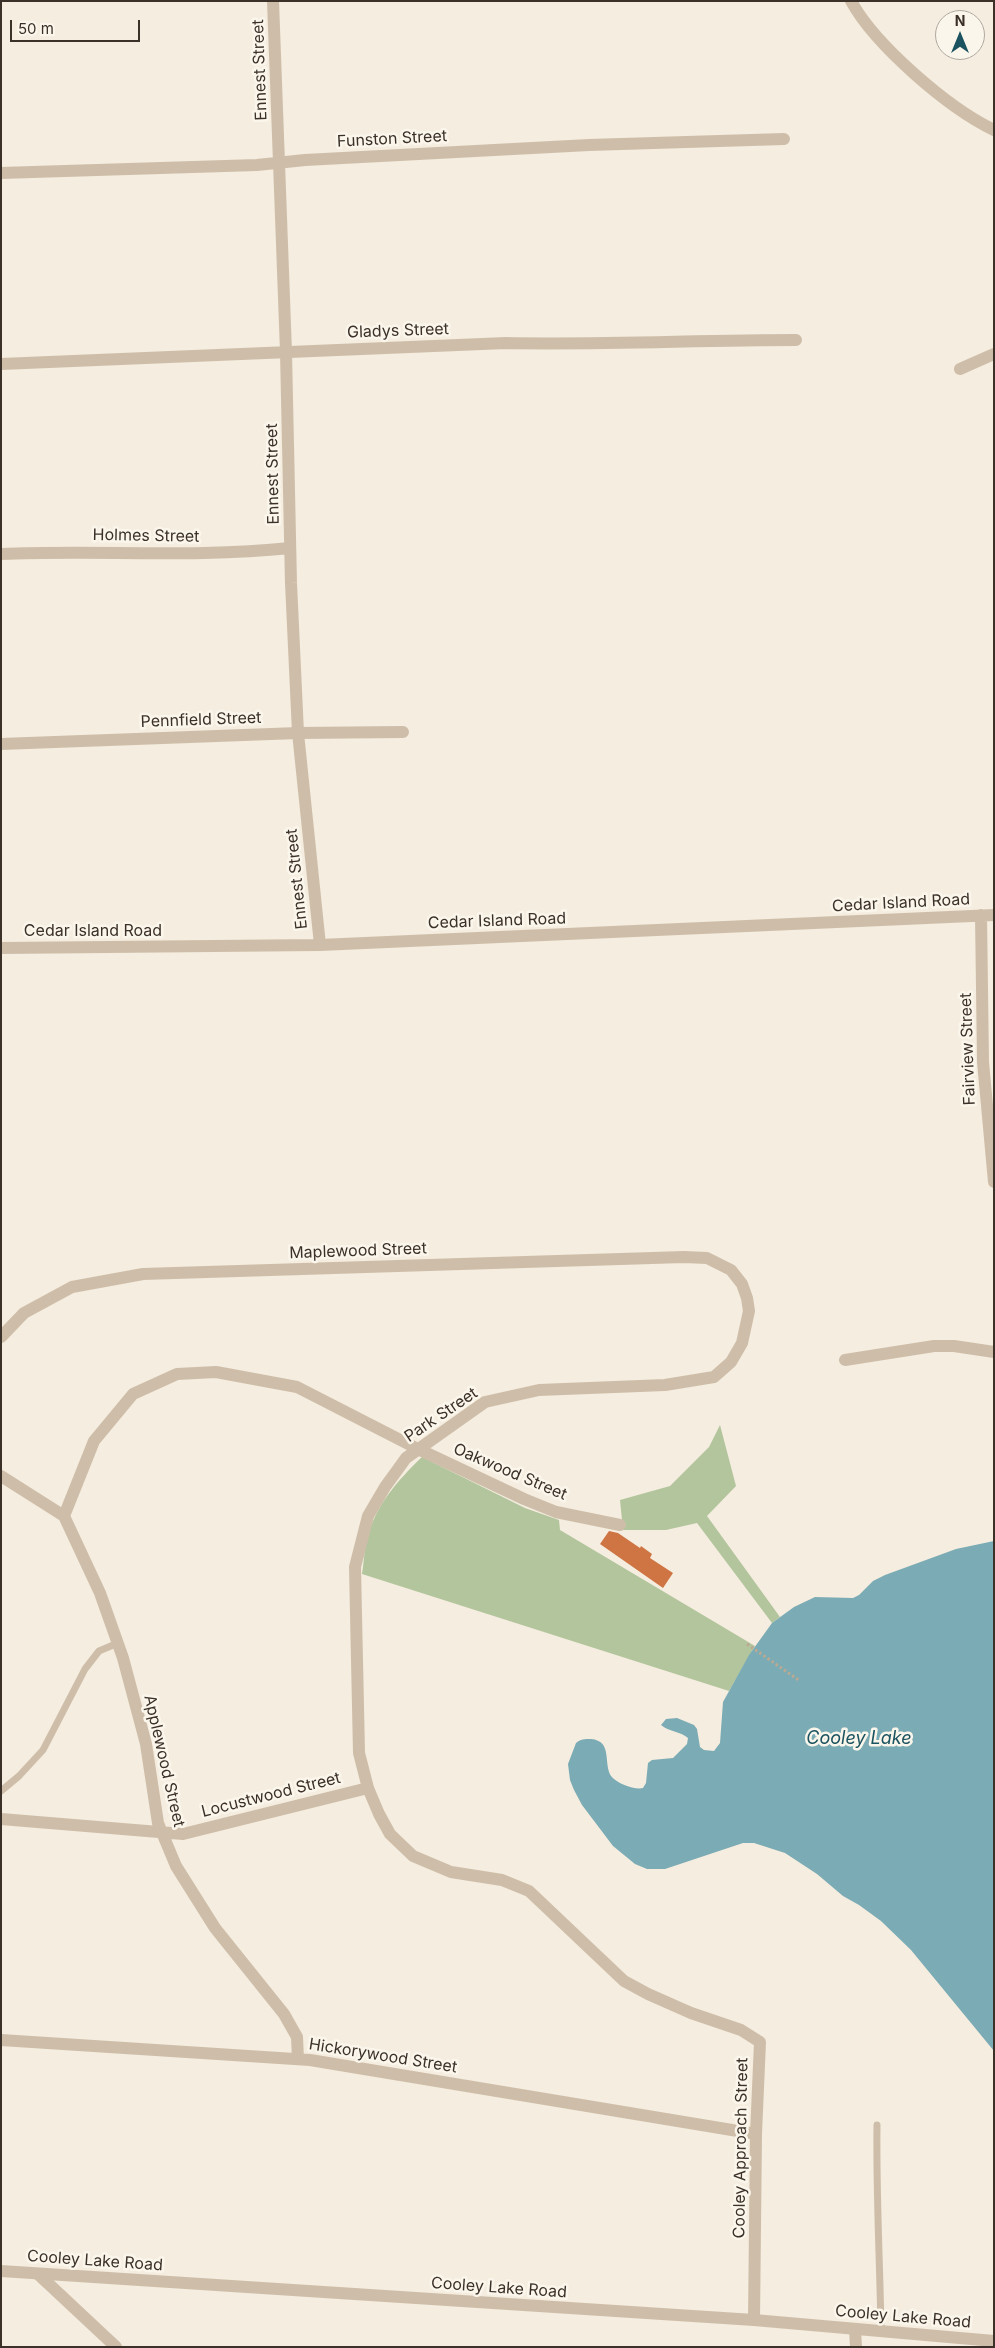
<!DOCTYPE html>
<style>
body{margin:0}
#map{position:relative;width:995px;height:2348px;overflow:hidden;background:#f5eddf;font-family:Inter,sans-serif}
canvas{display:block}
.frame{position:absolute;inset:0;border:2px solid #3b3129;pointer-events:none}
.north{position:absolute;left:935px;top:10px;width:50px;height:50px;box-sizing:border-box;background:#fbf6ec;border:1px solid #aea79e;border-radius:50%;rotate:0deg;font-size:14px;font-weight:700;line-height:20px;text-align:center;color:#3b3129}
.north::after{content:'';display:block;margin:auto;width:18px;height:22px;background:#1b5360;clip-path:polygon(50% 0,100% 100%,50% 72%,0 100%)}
.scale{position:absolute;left:10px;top:20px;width:130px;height:22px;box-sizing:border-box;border:2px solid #3b3129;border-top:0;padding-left:6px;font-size:15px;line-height:18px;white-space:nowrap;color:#3b3129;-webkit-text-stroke:4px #fbf6ec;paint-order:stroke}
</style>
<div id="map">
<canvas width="995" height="2348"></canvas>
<div class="frame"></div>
<div class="north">N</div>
<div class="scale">50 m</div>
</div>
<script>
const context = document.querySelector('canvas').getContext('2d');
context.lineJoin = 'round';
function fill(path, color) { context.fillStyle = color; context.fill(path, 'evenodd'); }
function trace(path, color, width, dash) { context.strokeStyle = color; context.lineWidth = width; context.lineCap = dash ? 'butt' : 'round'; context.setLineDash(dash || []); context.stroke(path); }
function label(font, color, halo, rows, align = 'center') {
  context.font = font + ' Inter,sans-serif'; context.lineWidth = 5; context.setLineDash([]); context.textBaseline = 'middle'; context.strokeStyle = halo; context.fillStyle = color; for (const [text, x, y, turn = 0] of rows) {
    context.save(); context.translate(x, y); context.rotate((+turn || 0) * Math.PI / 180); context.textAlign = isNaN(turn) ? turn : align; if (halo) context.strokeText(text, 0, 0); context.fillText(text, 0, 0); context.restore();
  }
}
const green = new Path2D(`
 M720,1425L736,1486L707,1516L780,1617L772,1623L697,1523L666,1530H623L620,1500L670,1486L709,1447Z
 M422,1457L525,1508L559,1520L560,1530L755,1646L729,1691L362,1574C364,1563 364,1550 367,1539C375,1506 398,1480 422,1457Z`);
const water = new Path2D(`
 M994,1541V2051L911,1950L881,1921L859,1905L843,1896L817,1874L785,1853L754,1843H743L665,1869H647L635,1864L613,1846L582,1805L574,1790L570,1780L568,1764L576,1743C580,1739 585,1739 591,1739C613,1741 603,1763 611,1776C617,1784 635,1790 643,1788L646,1783L648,1763L652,1760L673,1758L687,1744L688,1738C680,1731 669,1732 661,1725L666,1719L677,1718L694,1725L697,1729L700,1747L704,1750L714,1751L720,1743L723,1702L749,1655L772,1623L794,1607L815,1597L853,1598L859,1595L873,1581L885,1575L956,1549Z`);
const building = new Path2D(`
 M609,1531L618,1533L640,1548L641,1546L652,1554L650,1558L673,1573L663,1588L600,1544Z`);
const path = new Path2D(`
 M747,1644L800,1681`);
const service = new Path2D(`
 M1,1791L19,1776L43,1750L85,1669L99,1651L118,1643
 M877,2125C876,2194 880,2263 881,2331`);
const minor = new Path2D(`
 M273,1L286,352L291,583L298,733L320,945
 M851,1C875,45 948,108 994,130
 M1,173L257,165L305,160L589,145L784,139
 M1,364L506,343C603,345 699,340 796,340
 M960,369L994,354
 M1,554C98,550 194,558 290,548
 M1,744L298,733L403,732
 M981,915L983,1062L994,1182
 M1,948L320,945L994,915
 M1,1337L24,1313L72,1287L143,1274L684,1257L707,1258L731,1270L742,1284L747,1298L749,1311L742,1343L731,1362L714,1377L665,1385L539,1390L485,1402L406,1458L385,1487L368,1516L355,1567L359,1753L368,1788L379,1814L390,1834L413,1856L451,1872L502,1880L529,1891L624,1981L648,1994L691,2013L741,2030L760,2042L756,2134L754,2320
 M845,1360L934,1346H954L994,1352
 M1,1476L64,1516L100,1593L123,1658L146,1744L158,1823L176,1866L215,1928L284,2014L297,2037L298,2059
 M64,1516L94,1441L133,1394L177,1374L216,1372L297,1387L418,1449L524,1499L556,1512L620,1525
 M1,1819L183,1834L368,1788
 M1,2040L310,2060L756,2134
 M38,2274L116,2347
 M855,2329L856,2347`);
const tertiary = new Path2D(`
 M1,2271L754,2320L994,2341`);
const streetNames = [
 ["Ennest Street",260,70,-92],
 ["Funston Street",392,139,-3],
 ["Gladys Street",398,331,-2],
 ["Ennest Street",273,474,-91],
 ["Holmes Street",146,536,1],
 ["Pennfield Street",201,720,-2],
 ["Ennest Street",297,879,-96],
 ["Cedar Island Road",901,903,-3],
 ["Cedar Island Road",497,921,-2],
 ["Cedar Island Road",93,931],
 ["Fairview Street",968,1049,-92],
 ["Maplewood Street",358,1251,-2],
 ["Park Street",441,1415,-34],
 ["Oakwood Street",510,1472,23],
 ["Applewood Street",164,1761,77],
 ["Locustwood Street",271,1795,-14],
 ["Hickorywood Street",383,2056,9],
 ["Cooley Approach Street",741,2148,-89],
 ["Cooley Lake Road",95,2261,4],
 ["Cooley Lake Road",499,2288,4],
 ["Cooley Lake Road",903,2317,5]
];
const waterNames = [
 ["Cooley Lake",859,1739]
];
fill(green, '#b3c59d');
fill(water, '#7babb4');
fill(building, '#ce7543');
trace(path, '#baa993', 3, [2.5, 2.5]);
trace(service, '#cebea9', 7);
trace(minor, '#cebea9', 12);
trace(tertiary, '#cebea9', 12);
label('16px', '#3b3129', '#fbf6ec', streetNames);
label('italic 18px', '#1b5360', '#fbf6ec', waterNames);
</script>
